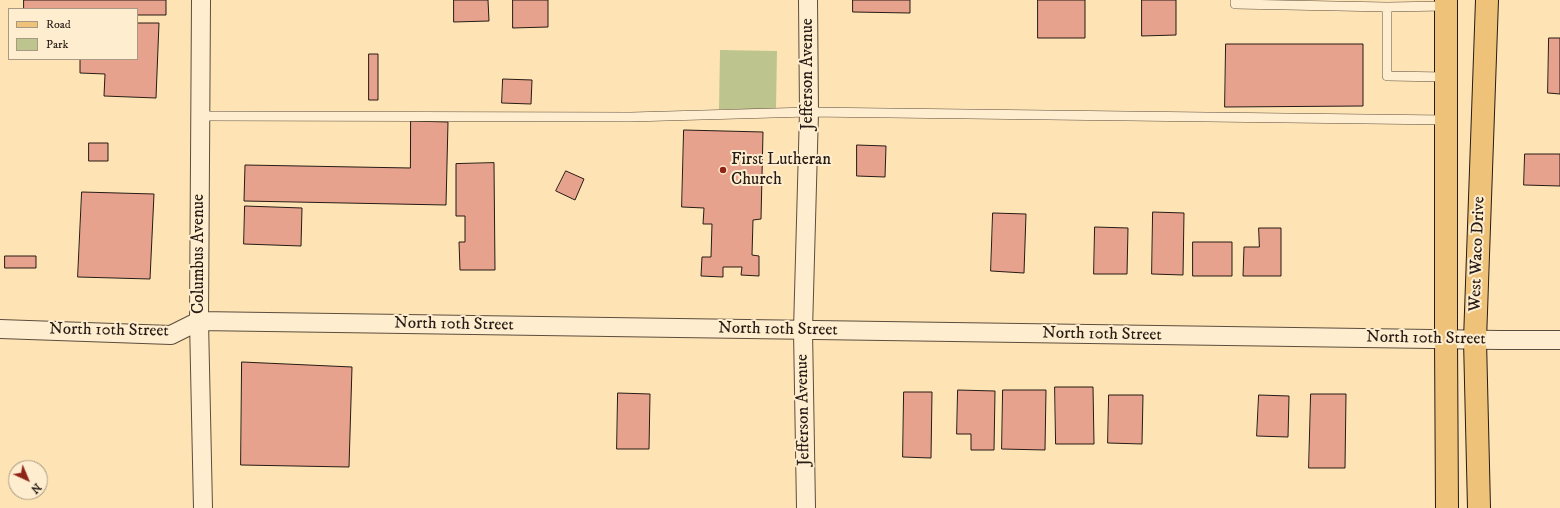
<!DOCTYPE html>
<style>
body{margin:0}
#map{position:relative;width:1560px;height:508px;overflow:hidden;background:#fee4b4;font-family:"IM FELL DW Pica",serif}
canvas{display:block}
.legend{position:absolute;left:8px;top:8px;width:130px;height:52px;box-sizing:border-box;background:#feedce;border:1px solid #a89984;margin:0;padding:5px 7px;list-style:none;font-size:12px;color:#261b15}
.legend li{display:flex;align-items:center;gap:8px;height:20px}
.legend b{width:20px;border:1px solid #a89984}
.north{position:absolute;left:8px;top:460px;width:40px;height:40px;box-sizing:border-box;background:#feedce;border:1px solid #a89984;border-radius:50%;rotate:136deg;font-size:11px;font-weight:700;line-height:16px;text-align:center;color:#261b15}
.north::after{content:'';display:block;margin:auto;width:14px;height:18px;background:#8f2418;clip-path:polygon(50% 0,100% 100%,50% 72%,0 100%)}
</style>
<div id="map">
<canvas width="1560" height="508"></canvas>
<ul class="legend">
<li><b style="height:5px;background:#efc27a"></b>Road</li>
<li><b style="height:11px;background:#bec48e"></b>Park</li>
</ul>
<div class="north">N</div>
</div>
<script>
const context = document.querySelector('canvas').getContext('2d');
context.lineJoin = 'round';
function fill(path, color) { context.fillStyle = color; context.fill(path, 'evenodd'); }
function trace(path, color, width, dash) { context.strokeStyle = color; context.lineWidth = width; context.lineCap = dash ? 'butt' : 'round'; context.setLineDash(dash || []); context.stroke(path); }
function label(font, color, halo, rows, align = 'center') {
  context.font = font + ' "IM FELL DW Pica",serif'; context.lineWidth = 4; context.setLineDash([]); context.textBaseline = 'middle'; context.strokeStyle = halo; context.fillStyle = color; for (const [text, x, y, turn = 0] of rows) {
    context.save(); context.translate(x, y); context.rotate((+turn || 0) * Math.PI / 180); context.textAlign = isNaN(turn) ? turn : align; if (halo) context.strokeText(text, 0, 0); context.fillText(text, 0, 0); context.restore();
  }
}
const green = new Path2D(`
 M720,50L777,51L776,109H719Z`);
const building = new Path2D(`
 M24,0H166V15H137V9H24Z
 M454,0H488L489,21L454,22Z
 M513,0H548V27L513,28Z
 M853,0H910V13L853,12Z
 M1038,0H1085V38H1038Z
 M1142,0H1176V35L1142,36Z
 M137,23H159L156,98L104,96L105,74L80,73V59H137Z
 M1549,38H1560V94L1548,93Z
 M1226,44H1363V106L1225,107Z
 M369,54H378V100H369Z
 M503,79L532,80L531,104L502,103Z
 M411,121L448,122L446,205L244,201L245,165L410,168Z
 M684,130L763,132L761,219L753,220L752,255L759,256V276L741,275L742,267H723V277L701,276L702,257H711L712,224H703L704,208L682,207Z
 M89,143H108V161H89Z
 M857,145L886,146L885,177L857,176Z
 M1525,154H1560V186L1524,185Z
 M494,163L495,270H460L459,242H465V216H456V164Z
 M566,171L584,179L575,200L556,191Z
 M82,192L154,194L150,279L78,277Z
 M245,206L302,208L301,246L244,244Z
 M1153,212L1184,213L1183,275L1152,274Z
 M993,213L1026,214L1024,273L991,271Z
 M1095,227L1128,228L1127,274H1094Z
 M1259,228H1281V276H1243L1244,247H1259Z
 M1193,242H1232V276H1193Z
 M5,256H36V268H5Z
 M242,362L352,367L349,467L241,465Z
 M1055,387H1093L1094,444H1056Z
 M958,390L995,391L994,450H971V434H957Z
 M1003,390H1046L1045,450L1002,449Z
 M904,392H932L931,458L903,457Z
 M618,393L650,394L649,449H617Z
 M1311,394H1346L1345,468H1309Z
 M1109,395H1143L1142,444L1108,443Z
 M1259,395L1289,396L1288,437L1257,436Z`);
const service = new Path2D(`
 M1235,0V4L1387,7L1446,6
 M1387,7V76L1446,77
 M200,116L631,117L809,112L1446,120`);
const minor = new Path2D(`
 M201,0L199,321L203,508
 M0,329L171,335L199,321L1500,340H1560
 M806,508L803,330L809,112L808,0`);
const primary = new Path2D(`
 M1446,0V340L1447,508
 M1479,508L1475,340L1487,0`);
const markers = [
 [723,170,4,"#8f2418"]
];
const streetNames = [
 ["Jefferson Avenue",808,74,-90],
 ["Columbus Avenue",199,254,-90],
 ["West Waco Drive",1478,254,-88],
 ["North 10th Street",454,325,1],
 ["North 10th Street",778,330,1],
 ["North 10th Street",109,331,1],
 ["North 10th Street",1102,335,1],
 ["North 10th Street",1426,339,1],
 ["Jefferson Avenue",804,410,-91]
];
const poiNames = [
 ["First Lutheran",731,160],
 ["Church",731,180]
];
fill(green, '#bec48e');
fill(building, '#e6a28c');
trace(building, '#261b15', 1);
trace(service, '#5c4d3d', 10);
trace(minor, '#5c4d3d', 20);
trace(primary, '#261b15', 24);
trace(service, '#feedce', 9);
trace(minor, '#feedce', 18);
trace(primary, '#efc27a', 22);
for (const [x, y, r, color] of markers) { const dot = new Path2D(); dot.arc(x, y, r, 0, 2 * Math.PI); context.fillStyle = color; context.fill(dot); trace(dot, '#feedce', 1.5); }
label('17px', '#261b15', '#feedce', streetNames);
label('17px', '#261b15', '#feedce', poiNames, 'left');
</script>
